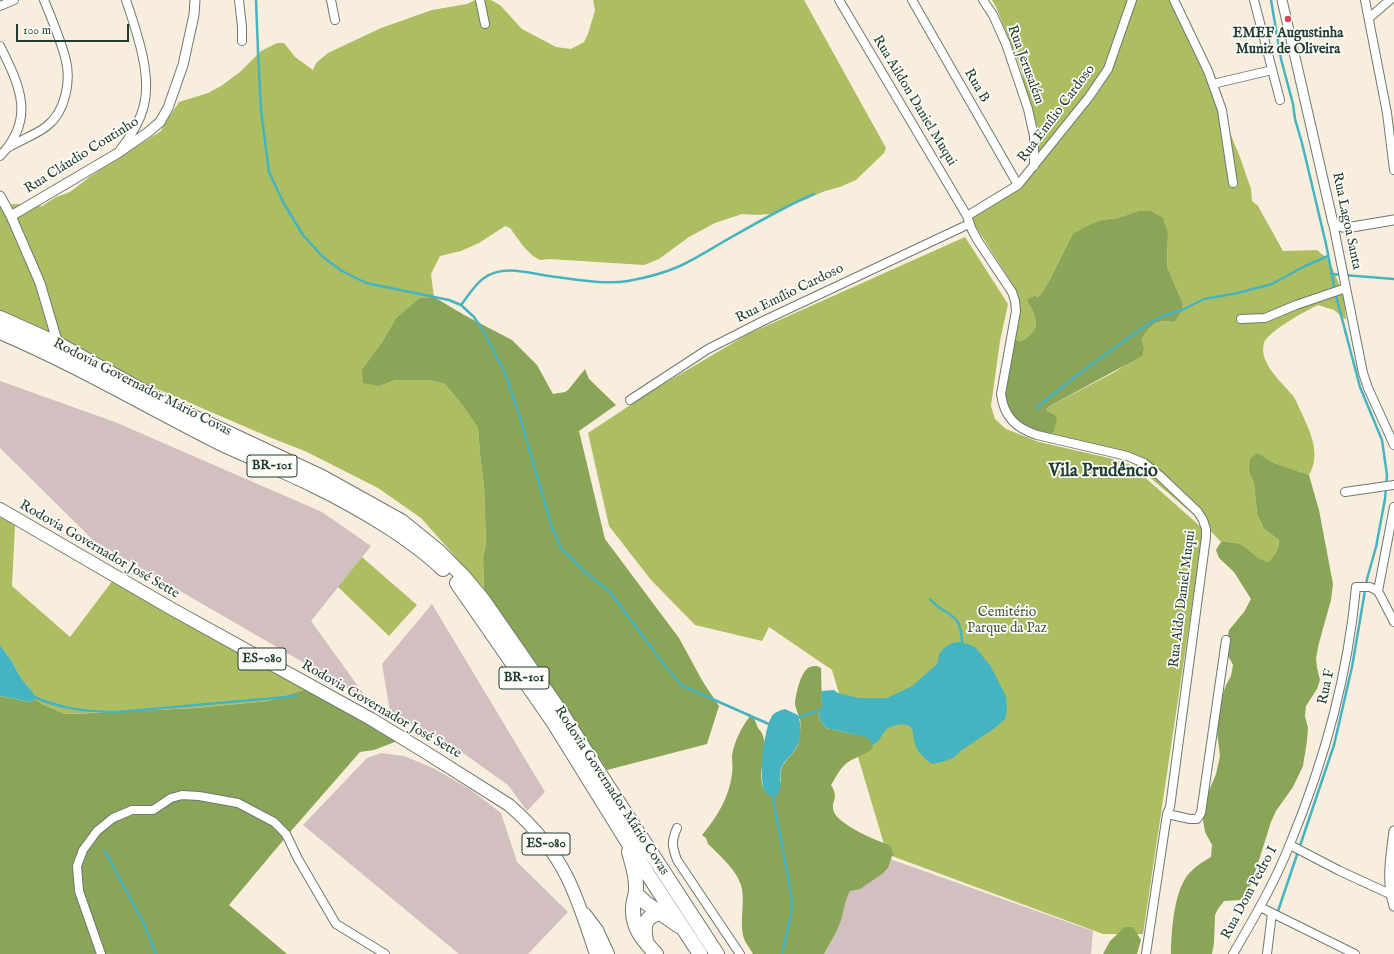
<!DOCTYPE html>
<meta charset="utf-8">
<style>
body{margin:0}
#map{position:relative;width:1394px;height:954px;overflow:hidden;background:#f9eede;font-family:"IM FELL English",serif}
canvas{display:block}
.scale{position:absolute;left:16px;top:24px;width:113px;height:18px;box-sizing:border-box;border:2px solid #1f3d34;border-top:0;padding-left:5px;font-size:12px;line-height:14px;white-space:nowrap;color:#1f3d34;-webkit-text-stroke:3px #fdfcf7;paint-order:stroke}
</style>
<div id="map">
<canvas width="1394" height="954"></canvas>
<div class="scale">100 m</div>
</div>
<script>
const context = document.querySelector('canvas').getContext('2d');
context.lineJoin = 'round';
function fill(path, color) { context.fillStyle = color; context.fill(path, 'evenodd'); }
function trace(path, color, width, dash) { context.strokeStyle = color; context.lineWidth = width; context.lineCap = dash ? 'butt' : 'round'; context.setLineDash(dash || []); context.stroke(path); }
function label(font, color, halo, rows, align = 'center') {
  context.font = font + ' "IM FELL English",serif'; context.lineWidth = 3.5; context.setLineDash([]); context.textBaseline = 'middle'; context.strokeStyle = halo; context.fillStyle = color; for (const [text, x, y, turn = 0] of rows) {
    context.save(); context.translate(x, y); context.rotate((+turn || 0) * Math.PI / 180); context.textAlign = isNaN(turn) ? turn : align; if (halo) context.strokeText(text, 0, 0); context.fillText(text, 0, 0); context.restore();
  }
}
const industrial = new Path2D(`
 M0,381L115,422L322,512L371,546L311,621L368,700L94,541L0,448Z
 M432,604L545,792L527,811L508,785L456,748L390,712L382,664Z
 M381,753L404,756L433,768L471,790L501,813L517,862L568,912L528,954H459L303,825L367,758Z
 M890,859L1093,931L1091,954H819L842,878Z`);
const green = new Path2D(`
 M475,0H491L500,5L522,29L556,47L571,49L584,42L588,34L595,10L593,0H804L886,148L884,153L856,180L840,187L825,191L771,214L757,215L742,214L715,223L689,237L659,259L644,265L549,259L540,260L533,256L523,246L510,228L505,226L479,243L461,251L440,256L431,274L434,297L419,298L396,318L381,344L379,386L396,380H429L445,384L463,406L478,428L480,455L484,485L486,543L483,558L484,589L421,518L378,488L307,452L269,437L146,384L85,350L0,311V206L15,204L42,206L56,197L70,192L91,176L161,131C166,120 173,112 179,102L208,93L221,86L240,72L261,51L277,43H284L295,57L313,70L316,63L328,53L381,28L432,10L467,4Z
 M992,0H1171L1198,56L1240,157L1251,189L1252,201L1258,206L1283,251L1317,250L1329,260L1344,296L1346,320L1334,310L1318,305C1307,310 1267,332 1264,343C1258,363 1283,383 1294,397C1297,402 1299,408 1302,414C1311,433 1321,455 1309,475L1274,463L1257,454L1249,472L1254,483L1257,514L1264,529L1279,540C1279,550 1275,555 1268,562L1261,561L1232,542H1221L1201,521L1133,463L1102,450L1049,435L1053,414L1046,410L1048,407L1113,373L1124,366L1144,348L1142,338C1152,324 1156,319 1174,322L1183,304L1167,266L1168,233L1138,211L1118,218L1101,220L1072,235L1048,283L1041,294L1028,303C1032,308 1036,318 1036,325C1035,331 1026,340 1020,341C1018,341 1016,339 1014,339L1017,299L1010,280L974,224L971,215L1017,182L1032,161L1039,145L1040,134L1024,89L1022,72L996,7Z
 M965,237L1008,304L1000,341L991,406L995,419L1006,429L1039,442L1109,458L1131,465L1201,527L1202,539L1143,934H1103L892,856L890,845L884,844L832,670L769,627L762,641L695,625L651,580L609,526L588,433L650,392L748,334Z
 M0,517L15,525L12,586L70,637L113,580L307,689L268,701L196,708L65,714L42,704L35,699L30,689L21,678L11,660L0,645Z
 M362,557L417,605L389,636L338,587Z`);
const forest = new Path2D(`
 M1138,211H1150L1163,218L1168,233L1167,266L1183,304L1181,312L1174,322C1156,319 1152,324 1142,338L1144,348L1142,356L1048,407L1046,410L1053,414L1057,418L1054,431L1049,435L1034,430L1016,421L1003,406L1014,339C1016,339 1018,341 1020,341C1026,340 1035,331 1036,325C1036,318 1032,308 1028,303V299L1034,296L1037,297L1041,294L1048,283L1072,235L1083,228L1101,220L1118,218Z
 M434,297L466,316L512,340L537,365L553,394L565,392L568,390L585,369L589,379L616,405L579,431L605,539L679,638L703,682L719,706L707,744L607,770L484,589L483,558L486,543L484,485L480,455L478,428L463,406L445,384L429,380H396L379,386L363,383L362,370L381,344L396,318L419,298Z
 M1257,453L1274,463L1309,475L1319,510L1333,584L1331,600L1319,643L1316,658L1317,668L1320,680L1317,689L1306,706L1305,716L1308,728L1307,741L1303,766L1293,787L1276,811L1271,822L1253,879L1247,893L1240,900L1224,901L1218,909L1215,915L1214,943L1212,954H1171C1171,933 1174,896 1185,879C1190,870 1202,862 1211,857L1212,845L1205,832L1203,820L1204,803L1216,774L1220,756L1216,723L1220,702L1226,685L1231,676L1233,665L1227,654L1226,644L1229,630L1244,612L1251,599L1234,572L1219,558L1216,550L1221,542C1228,542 1237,542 1243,546C1252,552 1257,560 1268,562C1275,555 1279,550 1279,540L1264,529L1257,514L1254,483L1249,472L1250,459Z
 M817,666L821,668L822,707L819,716L820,720L826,728L866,737L871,741L873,748C865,755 856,757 848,762C840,768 836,777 831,785C840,799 830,801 834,812C838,824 878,842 890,845L894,856H892L888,868L882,874L860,889L850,891C844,902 844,912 840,923C836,934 829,944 824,954H753C751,950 747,945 745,941C738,926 746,902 741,885C735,868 720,856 708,844L706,838L702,835C717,817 729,798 732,774C733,768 732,762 732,756C734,741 742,727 750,716L754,718L758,728L762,733L765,743L761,774L762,784L765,791L781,782C777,759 796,759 799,739C800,733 801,725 800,720C799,714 795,709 795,702C796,693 801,670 810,667C812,666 814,666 817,666Z
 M307,689L400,740L374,750L360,752L291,831L229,905L287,954H0V696L31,702L35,699L42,704L65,714L94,713L196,708L268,701Z
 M1125,927H1133L1141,940L1137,954H1103L1110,941Z`);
const water = new Path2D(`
 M959,642L968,644L975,647L990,665L1006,696L1007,710L1005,719L995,728L962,750L953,758L942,762L932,764C919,755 913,746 913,731C913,731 910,726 909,726C902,722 890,726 885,731C881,737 879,742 872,745L871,741L866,737L826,728L820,720L819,716L822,706L821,691L834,690L838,693L859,698H887L912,686L937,664L939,654L945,647L952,643Z
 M0,645L11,660L21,678L34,694L35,699L31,702L0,696Z
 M785,709L798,715C802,725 801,742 794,751C790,757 783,762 781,769C778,780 784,784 777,796C773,797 769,796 766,793C757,782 764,728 772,716C775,712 781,710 785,709Z`);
const stream = new Path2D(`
 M256,0L258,52L261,110L269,172L283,202L303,235L323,257L342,271L366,283L449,300L461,305L474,317L483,330L505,373L519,414L552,527L561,548L584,571L610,592L665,666L683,686L771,725
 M1271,0L1281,59L1293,104L1295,119L1302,143L1326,244L1336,296L1360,387L1382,440L1387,475L1385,499L1376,547L1367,579L1352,667L1334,745L1277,914
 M1331,274L1394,279
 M461,305C468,296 475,284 484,278C503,264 529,273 549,276C572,279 605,285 628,281C645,278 664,273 680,266C695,259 709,250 723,242C753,225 783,207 814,194
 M1036,408L1081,372L1149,323L1163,316L1182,310L1204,299L1238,293L1272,284L1303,267L1328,256
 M930,599C946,618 962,610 962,644
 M32,696C60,709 88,712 118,712L297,696
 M797,718L817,711L823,712
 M772,793L791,892L792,910L782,954
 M105,851L144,924L156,954`);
const minor = new Path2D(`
 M239,0L242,27V41
 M331,0L335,20
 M480,0L485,24
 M839,0L967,216L972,230L978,241L1012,292L1015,301L1016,311L1001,394C1004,417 1016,428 1037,435L1127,456L1144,463L1159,475L1198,512L1203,520L1206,529V537L1170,807L1167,814L1146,954
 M912,0L1018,185
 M983,0L993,15L1006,44L1028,109L1034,136V166
 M1174,0L1208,71L1222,110L1233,183
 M1254,0L1280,100
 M1365,0L1387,113L1394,170
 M0,6L14,0
 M1369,18L1390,0
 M0,46C20,86 36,119 0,156
 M1213,84L1272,70
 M9,147C21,140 37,134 47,126C65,112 71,82 66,61C62,43 51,17 44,0
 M120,150C131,136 140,122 144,105C152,74 136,30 126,0
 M967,216L1018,185L1089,97L1108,69L1132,0
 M1333,223L1363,373L1368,388L1394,445
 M1241,319L1265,318L1296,305L1346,288
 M630,400L708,349L765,320L969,224
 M1345,492L1394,485
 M1378,591L1394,507
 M1167,814L1190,819H1197L1201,813L1226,640
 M677,828C671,842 672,846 677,860L740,954
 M1290,845L1340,871L1390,894
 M1260,907L1355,954
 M101,954L79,891L77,866L83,850L97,831L113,818L132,810H153L171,798L182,795L199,796L238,803L274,822L286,834L298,859L336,924L385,954
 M1233,954C1254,918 1275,882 1290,844C1324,762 1348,675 1356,587H1370L1378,591L1394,622
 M1267,954L1272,913`);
const tertiary = new Path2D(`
 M1282,0L1333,223L1342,227H1352L1394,220
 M0,196L11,216L40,283L58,344
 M11,216L118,153L147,133L160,122L168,108L183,65L194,15L195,0
 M1394,831C1391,856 1386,881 1394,906`);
const primary = new Path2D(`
 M0,509L172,609L371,719L422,750L509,805C532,825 553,849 567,877C579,901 587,928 596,954
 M585,914L597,930L608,954`);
const motorway = new Path2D(`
 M0,318L58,344L168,405L322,477L401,521L438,551L463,576L483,600L564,717L603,779L717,954
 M0,332C76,364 148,407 222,444C252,458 283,470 313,485C340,498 365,512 390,528C408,540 427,553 443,569
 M457,583L554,723L647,873L700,954
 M629,852C632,863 636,874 636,886C637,894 633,900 633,908C632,928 643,940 656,954
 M636,894L646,903L679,926
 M646,941C643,926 644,916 661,913`);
const markers = [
 [1288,19,4,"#d1495b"]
];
const shields = [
 [272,466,50],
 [262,659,48],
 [524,678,50],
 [546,844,48]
];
const shieldNames = [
 ["BR-101",272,466],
 ["ES-080",262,659],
 ["BR-101",524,678],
 ["ES-080",546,844]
];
const poiNames = [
 ["EMEF Augustinha",1288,34],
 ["Muniz de Oliveira",1288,50]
];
const streetNames = [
 ["Rua Jerusalém",1025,65,70],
 ["Rua B",976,86,60],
 ["Rua Aildon Daniel Muqui",914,101,59],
 ["Rua Emílio Cardoso",1057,114,-53],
 ["Rua Cláudio Coutinho",82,156,-32],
 ["Rua Lagoa Santa",1346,221,78],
 ["Rua Emílio Cardoso",790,294,-26],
 ["Rodovia Governador Mário Covas",142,388,27],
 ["Rodovia Governador José Sette",99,550,30],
 ["Rua Aldo Daniel Muqui",1183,599,-83],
 ["Rua F",1327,687,-78],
 ["Rodovia Governador José Sette",381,710,30],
 ["Rodovia Governador Mário Covas",611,791,57],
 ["Rua Dom Pedro I",1250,893,-62]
];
const parkNames = [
 ["Cemitério",1007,613],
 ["Parque da Paz",1007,629]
];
const districtNames = [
 ["Vila Prudêncio",1103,472]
];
fill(industrial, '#d2bfc0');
fill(green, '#adbe62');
fill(forest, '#8aa558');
fill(water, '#45b4c0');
trace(stream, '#45b4c0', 2.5);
trace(minor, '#6b7b70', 10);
trace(tertiary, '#6b7b70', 11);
trace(primary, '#6b7b70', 14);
trace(motorway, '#6b7b70', 16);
trace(minor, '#fff', 8);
trace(tertiary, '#fff', 9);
trace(primary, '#fff', 12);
trace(motorway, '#fff', 14);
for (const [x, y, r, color] of markers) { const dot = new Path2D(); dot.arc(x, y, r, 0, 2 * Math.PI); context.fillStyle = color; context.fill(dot); trace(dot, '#fdfcf7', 1.5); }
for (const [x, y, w] of shields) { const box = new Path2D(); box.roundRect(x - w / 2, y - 11, w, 22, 3); context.fillStyle = '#fdfcf7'; context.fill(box); trace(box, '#1f3d34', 1); }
label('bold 13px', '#1f3d34', null, shieldNames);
label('bold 14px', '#1f3d34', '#fdfcf7', poiNames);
label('14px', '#1f3d34', '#fdfcf7', streetNames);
label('14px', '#425d40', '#fdfcf7', parkNames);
label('bold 18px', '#1f3d34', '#fdfcf7', districtNames);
</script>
